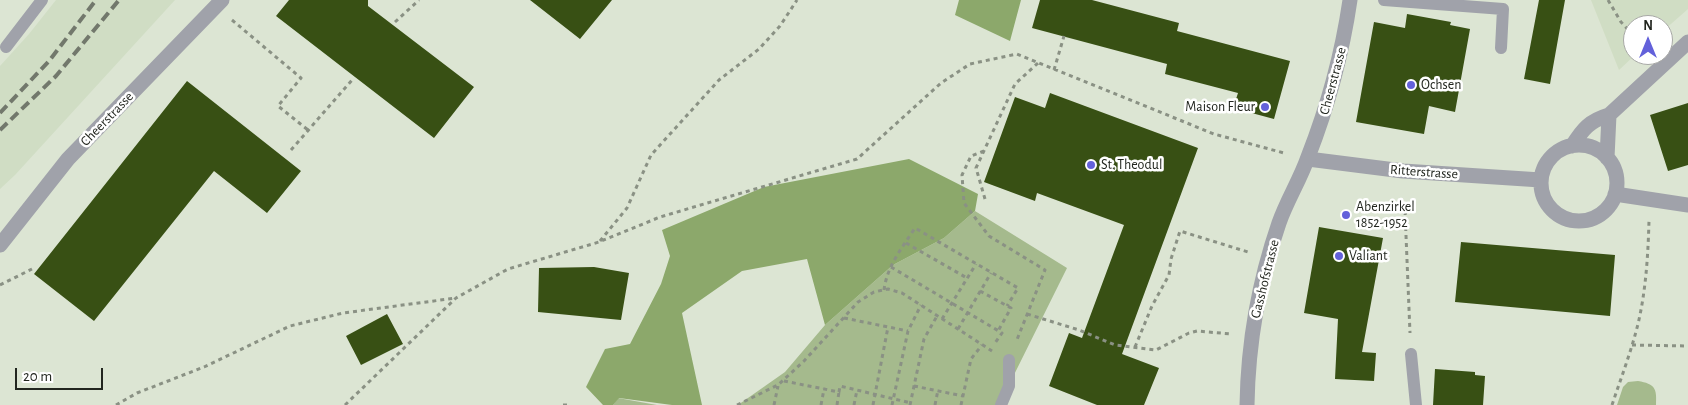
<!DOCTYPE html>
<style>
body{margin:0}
#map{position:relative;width:1688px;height:405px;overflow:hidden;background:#dce5d3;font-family:"Alegreya Sans",sans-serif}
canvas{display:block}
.north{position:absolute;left:1623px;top:15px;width:50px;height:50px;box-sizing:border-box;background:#fff;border:1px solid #a7a8a5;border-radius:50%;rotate:0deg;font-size:14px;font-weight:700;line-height:20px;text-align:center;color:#22261f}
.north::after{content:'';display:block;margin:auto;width:18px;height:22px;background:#6361da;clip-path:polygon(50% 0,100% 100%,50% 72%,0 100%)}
.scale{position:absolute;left:15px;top:368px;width:88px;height:22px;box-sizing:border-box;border:2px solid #22261f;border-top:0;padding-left:6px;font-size:15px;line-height:18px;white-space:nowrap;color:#22261f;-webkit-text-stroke:4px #fff;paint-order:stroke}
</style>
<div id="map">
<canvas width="1688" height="405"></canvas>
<div class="north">N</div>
<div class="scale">20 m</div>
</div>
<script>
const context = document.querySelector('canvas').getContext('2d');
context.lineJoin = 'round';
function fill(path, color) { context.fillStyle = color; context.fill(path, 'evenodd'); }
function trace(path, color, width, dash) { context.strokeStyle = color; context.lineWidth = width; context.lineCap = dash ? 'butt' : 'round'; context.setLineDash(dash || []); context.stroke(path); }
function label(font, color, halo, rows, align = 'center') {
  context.font = font + ' "Alegreya Sans",sans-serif'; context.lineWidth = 5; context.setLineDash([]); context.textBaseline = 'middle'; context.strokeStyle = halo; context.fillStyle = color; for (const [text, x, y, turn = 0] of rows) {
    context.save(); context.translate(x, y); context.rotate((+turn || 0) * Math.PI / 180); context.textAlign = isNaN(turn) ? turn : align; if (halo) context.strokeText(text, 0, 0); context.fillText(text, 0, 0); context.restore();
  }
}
const built = new Path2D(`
 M56,0H175L15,175L0,189V66L29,34Z
 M1591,0H1688V9L1663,31V25H1633V55H1635L1619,70Z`);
const green = new Path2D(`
 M975,211L1067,268L999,405H738L785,372L825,325L893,265L944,238Z
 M1638,381C1655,384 1657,388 1656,405H1617L1623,387L1628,382Z
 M618,398L657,405H613Z`);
const forest = new Path2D(`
 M959,0H1021L1010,41L955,15Z
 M909,159L978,194L975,211L944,238L893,265L825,325L807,259L742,271L682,313L702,405H672L619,398L613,405H603L586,387L605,349L630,344L661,284L670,256L662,230L764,187Z`);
const building = new Path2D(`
 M289,0H368V6L474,87L434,138L276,16Z
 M530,0H612L580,39Z
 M1040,0H1092L1179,23L1177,31L1290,61L1274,119L1233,108L1238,93L1165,74L1167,64L1032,28Z
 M1539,0H1565L1550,84L1524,79Z
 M1407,14L1451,22L1450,25L1470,29L1455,112L1429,106L1424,134L1356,122L1374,22L1405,28Z
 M187,81L301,171L267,213L214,171L94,321L34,274Z
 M1050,93L1198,148L1122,354L1159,368L1144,405H1097L1049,386L1069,333L1082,338L1124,225L1037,193L1035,201L984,182L1015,97L1045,108Z
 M1688,103V165L1668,171L1650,115Z
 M1319,227L1383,238L1362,352L1376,353L1374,381L1335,379L1338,319L1304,313Z
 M1461,242L1615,255L1610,316L1455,302Z
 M594,267L629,273L621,320L538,312L539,268Z
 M387,314L403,344L361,365L346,336Z
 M1435,369L1475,372V375L1485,376L1483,405H1433Z`);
const path = new Path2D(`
 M1608,0L1621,22L1633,35
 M232,20L301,78L278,106L308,130
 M395,22L419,0
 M1054,70L1064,36
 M291,150L352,80
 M984,151L971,156L962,175L964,203L989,236L1045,270L1016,342
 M985,199L976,168L1015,84L1038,63
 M1405,211L1410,333
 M600,241L627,208L651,155L719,80L759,49L780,26L797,0
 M906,243L967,278
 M891,267L1002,333L995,343
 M0,285L32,269
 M884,290C887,266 902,248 915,228L1018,288L1007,306
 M980,291L1011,308L998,331
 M1027,314L1079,330L1115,345L1156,350L1189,333L1197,331L1231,334
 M844,318L908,331
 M942,319L976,264
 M958,329L991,273
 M1632,345L1688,346
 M1135,347L1152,306L1169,275L1171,259L1180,231L1248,252
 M784,381L839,392L840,386L911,403
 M914,386L963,396
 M116,405L137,393L204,367L290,326L343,313L456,298
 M345,405L456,298L508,269L599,242L660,217L857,159L941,83L970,64L1017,54L1214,134L1284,153
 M563,405H568
 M737,405L778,385L804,361L858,302L874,292L888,289L902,293L992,351
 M774,405L778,386
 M821,405L824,389
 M837,405L839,392
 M854,405L857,390
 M873,405L888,327
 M892,405L908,331L921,305
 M910,405L924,339L937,316
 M935,405L938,390
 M961,405L971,359L982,345
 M1612,405C1621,378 1631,352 1638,324C1646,290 1648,255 1649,221`);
const service = new Path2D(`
 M1384,0L1503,9L1501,48
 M6,47L42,0
 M1411,354L1416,405
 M1001,405L1009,386V360`);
const minor = new Path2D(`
 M1541 183a38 38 0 1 1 76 0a38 38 0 1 1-76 0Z
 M1572,146C1583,129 1589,121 1609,115L1688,42
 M1607,158L1609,115
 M1308,159L1403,171L1541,180
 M1615,194L1688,205
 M0,245L68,159L222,0`);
const tertiary = new Path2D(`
 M1247,405C1248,344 1259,281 1279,223C1287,200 1300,180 1308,157C1328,106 1342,55 1350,0`);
const rail = new Path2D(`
 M0,113L49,61L96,0
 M0,130L56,76L119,0`);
const markers = [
 [1411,85,5,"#6361da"],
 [1265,107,5,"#6361da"],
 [1091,165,5,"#6361da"],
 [1346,215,5,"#6361da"],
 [1339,256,5,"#6361da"]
];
const streetNames = [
 ["Cheerstrasse",1333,81,-75],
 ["Cheerstrasse",107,119,-46],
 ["Ritterstrasse",1424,172,4],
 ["Gasshofstrasse",1265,279,-76]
];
const poiNames = [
 ["Ochsen",1421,85],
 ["Maison Fleur",1255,107,"right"],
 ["St. Theodul",1101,165],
 ["Abenzirkel",1356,207],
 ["1852-1952",1356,223],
 ["Valiant",1349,256]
];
fill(built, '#d0ddc4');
fill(green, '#a5ba8d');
fill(forest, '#8ca86b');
fill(building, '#385014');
trace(path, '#8a9184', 3, [4, 4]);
trace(service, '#a0a2aa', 12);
trace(minor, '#a0a2aa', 15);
trace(tertiary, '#a0a2aa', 15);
trace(rail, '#72786c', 4, [10, 5]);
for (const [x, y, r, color] of markers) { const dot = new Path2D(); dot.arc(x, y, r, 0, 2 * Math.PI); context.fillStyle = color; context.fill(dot); trace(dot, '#fff', 2); }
label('14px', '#22261f', '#fff', streetNames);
label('14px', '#22261f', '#fff', poiNames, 'left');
</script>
